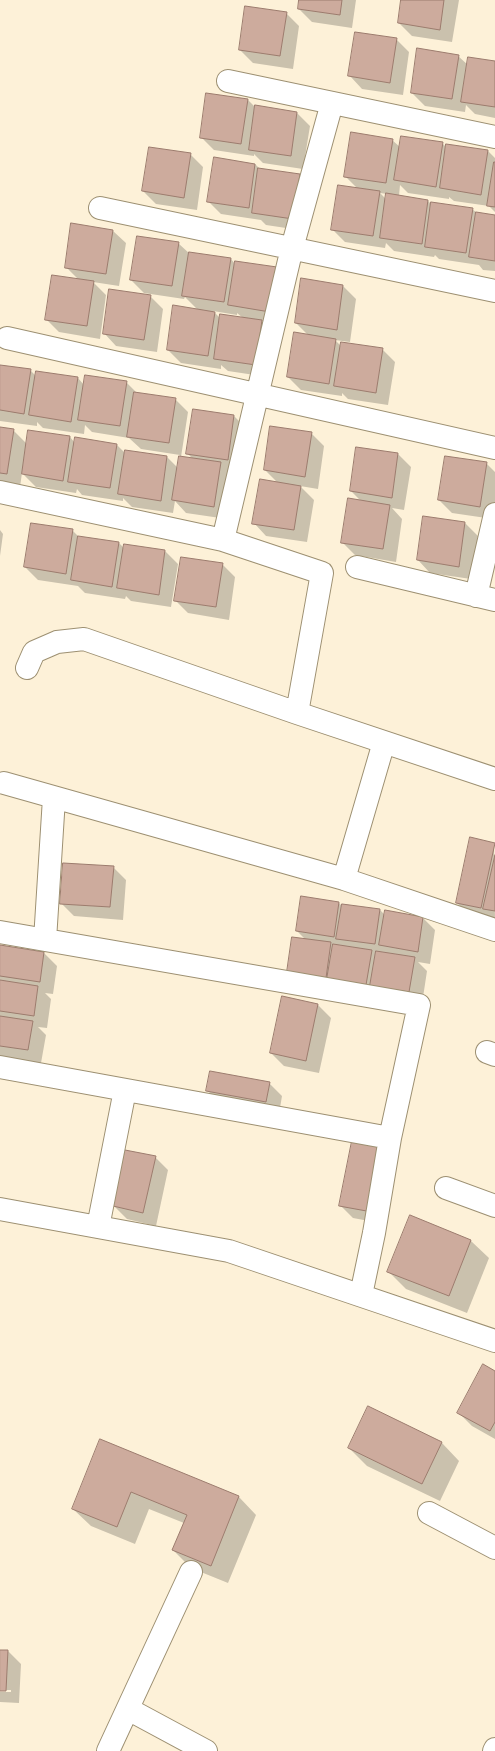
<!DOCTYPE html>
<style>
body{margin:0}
canvas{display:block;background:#fdf1d8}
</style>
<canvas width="495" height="1751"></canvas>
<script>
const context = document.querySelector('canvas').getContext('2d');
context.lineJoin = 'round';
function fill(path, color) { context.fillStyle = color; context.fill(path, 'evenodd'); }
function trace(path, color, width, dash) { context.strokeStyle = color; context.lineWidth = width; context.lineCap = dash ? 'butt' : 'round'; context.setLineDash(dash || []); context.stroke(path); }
const shadow = new Path2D(`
 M300,0H356L352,28L312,22L299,9Z
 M402,0H459L452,42L412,36L399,23Z
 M286,13L299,26L293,69L253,63L240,50Z
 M396,39L409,52L403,95L362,89L350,76Z
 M458,56L468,65L495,62V118L475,114L466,105L465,112L425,106L412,93Z
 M248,100L256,108L297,113L310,126L303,169L263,163L254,154V156L214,150L201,137Z
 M392,140L400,147L442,143L447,148L488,151L495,158V212L489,206L454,201L449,197V199L408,193L400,185L399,196L428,201L432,205L472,209L477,213L495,216V271L483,270L479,265L439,259L435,255L434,257L394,251L386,243L385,248L345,242L332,229L358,189L345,176ZM380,193L387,194L386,199Z
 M190,154L203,167L197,210L156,204L143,191Z
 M215,158L255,164L260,169L300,175L313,188L306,231L266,225L261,220L221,214L208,201Z
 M113,231L126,243L119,286L93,282L106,295L100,339L59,332L46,319L79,280L66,267Z
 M178,243L190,254L231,259L283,324L262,321L275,334L268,377L228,371L221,365V369L181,363L168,350L198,310L185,297L184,299L144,293L131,280ZM213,311L237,315V313L243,318L221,319Z
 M302,280L343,286L356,299L350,342L335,340L341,346L382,349L395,362L388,405L348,399L342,393V396L301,390L288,377L309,336L296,323Z
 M150,296L163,309L157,352L116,346L104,333Z
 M0,366L30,370L37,377L78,378L84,385L126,382L138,394L175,399L188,412L181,457L193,459L187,453L234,416L247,429L240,472L227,470L233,476L227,519L186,513L175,501L173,513L132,507L123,498V501L82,495L77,489L76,493L36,487L22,473L20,487L0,484V428L13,430L27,444L70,437L75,443L117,445L126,454L167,457L178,468L180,455L141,449L129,438L92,432L85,425L84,434L43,428L37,422V426L0,421Z
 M311,433L324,446L318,489L300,486L314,500L307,542L266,536L254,523L278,483L265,470Z
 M398,454L411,467L404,510L392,508L402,519L396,562L355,555L342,542L361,501L351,491Z
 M486,463L495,472V503L493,519L452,513L439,500Z
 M465,523L478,536L471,579L430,573L418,560Z
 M0,530L3,534L0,556Z
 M72,530L79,537L119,543L124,548L165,551L178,564L171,607L131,601L126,596L125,599L85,593L78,586L38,580L25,567Z
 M222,564L235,577L229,620L188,613L175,600Z
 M494,844L495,919L470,916L457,903Z
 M113,867L126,880L123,920L74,916L61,903Z
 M302,897L339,903L342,906L380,910L385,915L422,917L435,930L430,964L418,962L427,971L422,1004L301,984L306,940L297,931Z
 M0,946L44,953L57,966L53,994L45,993L51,999L47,1028L38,1027L46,1035L41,1063L0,1057Z
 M283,997L318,1005L331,1018L319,1073L284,1066L271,1053Z
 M269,1083L282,1096L279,1114L220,1104L208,1091Z
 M385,1148L397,1161L385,1224L353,1218L340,1205Z
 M155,1157L168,1170L156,1226L127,1219L114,1206Z
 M471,1241L489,1258L467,1313L406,1289L388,1271Z
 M495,1372V1439L472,1426L459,1413Z
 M368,1408L442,1443L459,1461L440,1501L367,1466L349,1448Z
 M101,1441L239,1497L256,1515L228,1583L191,1568L173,1550L184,1523L149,1509L135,1544L91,1526L73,1509Z
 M0,1651H8L21,1664L19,1703L0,1702V1692H11V1690H0Z`);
const building = new Path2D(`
 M299,0H342L340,15L298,9Z
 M401,0H444L440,30L398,23Z
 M245,6L287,12L280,56L239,50Z
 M355,32L397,38L390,83L348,76Z
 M417,48L459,55L452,99L411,93Z
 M468,57L495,61V107L461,102Z
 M206,93L248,99L241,144L200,138Z
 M255,105L297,112L291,156L249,150Z
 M351,132L393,139L386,183L344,177Z
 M401,136L443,142L436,187L394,180Z
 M446,144L488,150L481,195L440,188Z
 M149,147L191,153L184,198L142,191Z
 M214,157L255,164L249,208L207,202Z
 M494,162H495V207L487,206Z
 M258,168L300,174L293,219L252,213Z
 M338,185L380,191L373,236L331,230Z
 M386,193L428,200L422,244L380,238Z
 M431,202L473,208L466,253L425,247Z
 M476,212L495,215V261L469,257Z
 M71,223L113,230L106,274L65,268Z
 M137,236L179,242L172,286L130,280Z
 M189,252L231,258L224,302L182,296Z
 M235,261L277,267L270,312L228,305Z
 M52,275L94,281L87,326L45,320Z
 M301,278L343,285L337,330L295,323Z
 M109,289L151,295L144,340L103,334Z
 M173,305L215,312L208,356L167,350Z
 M220,314L262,320L256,365L214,359Z
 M294,332L336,339L329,384L287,377Z
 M341,342L383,348L376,393L334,386Z
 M0,365L31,369L24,414L0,410Z
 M36,371L78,377L71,422L29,415Z
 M85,375L127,381L120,426L78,420Z
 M134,392L176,398L169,443L127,437Z
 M193,409L234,415L228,460L186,454Z
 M270,426L312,432L305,477L264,470Z
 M0,427L14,429L7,474L0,473Z
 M28,430L70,436L63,481L22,474Z
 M75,437L117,444L110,488L68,482Z
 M356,447L398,453L392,498L350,491Z
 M125,450L167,456L161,501L118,494Z
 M179,456L221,462L214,507L172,500Z
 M445,456L487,462L480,507L438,500Z
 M260,479L301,486L294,530L252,524Z
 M348,498L390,505L383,549L341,543Z
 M423,516L465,522L459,567L417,560Z
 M31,523L73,529L66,574L24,567Z
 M78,536L119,542L112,587L71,580Z
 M124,544L165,550L159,595L117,588Z
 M181,557L223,563L216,607L174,601Z
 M470,837L495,843L481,908L456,903Z
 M495,855V911L483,909Z
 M63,863L114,866L110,907L60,904Z
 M301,896L339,902L334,937L296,931Z
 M342,904L380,909L375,944L336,939Z
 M385,910L423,917L418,952L379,945Z
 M292,937L331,942L326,978L287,972Z
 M333,944L372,950L366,985L327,979Z
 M0,945L44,952L40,982L0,976Z
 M376,951L415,957L409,992L370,986Z
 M0,980L38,986L34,1016L0,1011Z
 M282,996L318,1004L306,1061L270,1053Z
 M0,1016L33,1021L28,1050L0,1046Z
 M210,1071L270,1082L266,1102L206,1091Z
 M352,1141L385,1147L372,1212L339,1206Z
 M125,1150L156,1156L143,1213L113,1206Z
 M410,1215L471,1240L449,1296L387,1272Z
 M483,1364L495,1371V1422L490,1431L457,1413Z
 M368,1406L442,1442L422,1484L348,1448Z
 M100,1439L239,1496L211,1566L172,1550L187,1515L131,1492L117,1527L72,1509Z
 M0,1650H8L6,1691H0Z`);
const minor = new Path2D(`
 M228,81L495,137
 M100,208L495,291
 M7,338L495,448
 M0,492L223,540L322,573L297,713
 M223,540L292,248L332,103
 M357,567L495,600
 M476,596L495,514
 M27,668L34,652L57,642L84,639L297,713L495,779
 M4,783L344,879L495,930
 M344,879L384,742
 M0,932L419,1005L390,1138L374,1233L361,1295
 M45,940L54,798
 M487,1052L495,1055
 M0,1067L390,1138
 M446,1188L495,1206
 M0,1209L229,1251L495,1341
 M98,1227L125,1090
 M429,1513L495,1548
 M128,1709L206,1751
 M108,1751L191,1572
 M494,1751L495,1749`);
fill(shadow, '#0003');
fill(building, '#cdab9d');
trace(building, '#9c7c6e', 1);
trace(minor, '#9d9072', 24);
trace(minor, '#fff', 22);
</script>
